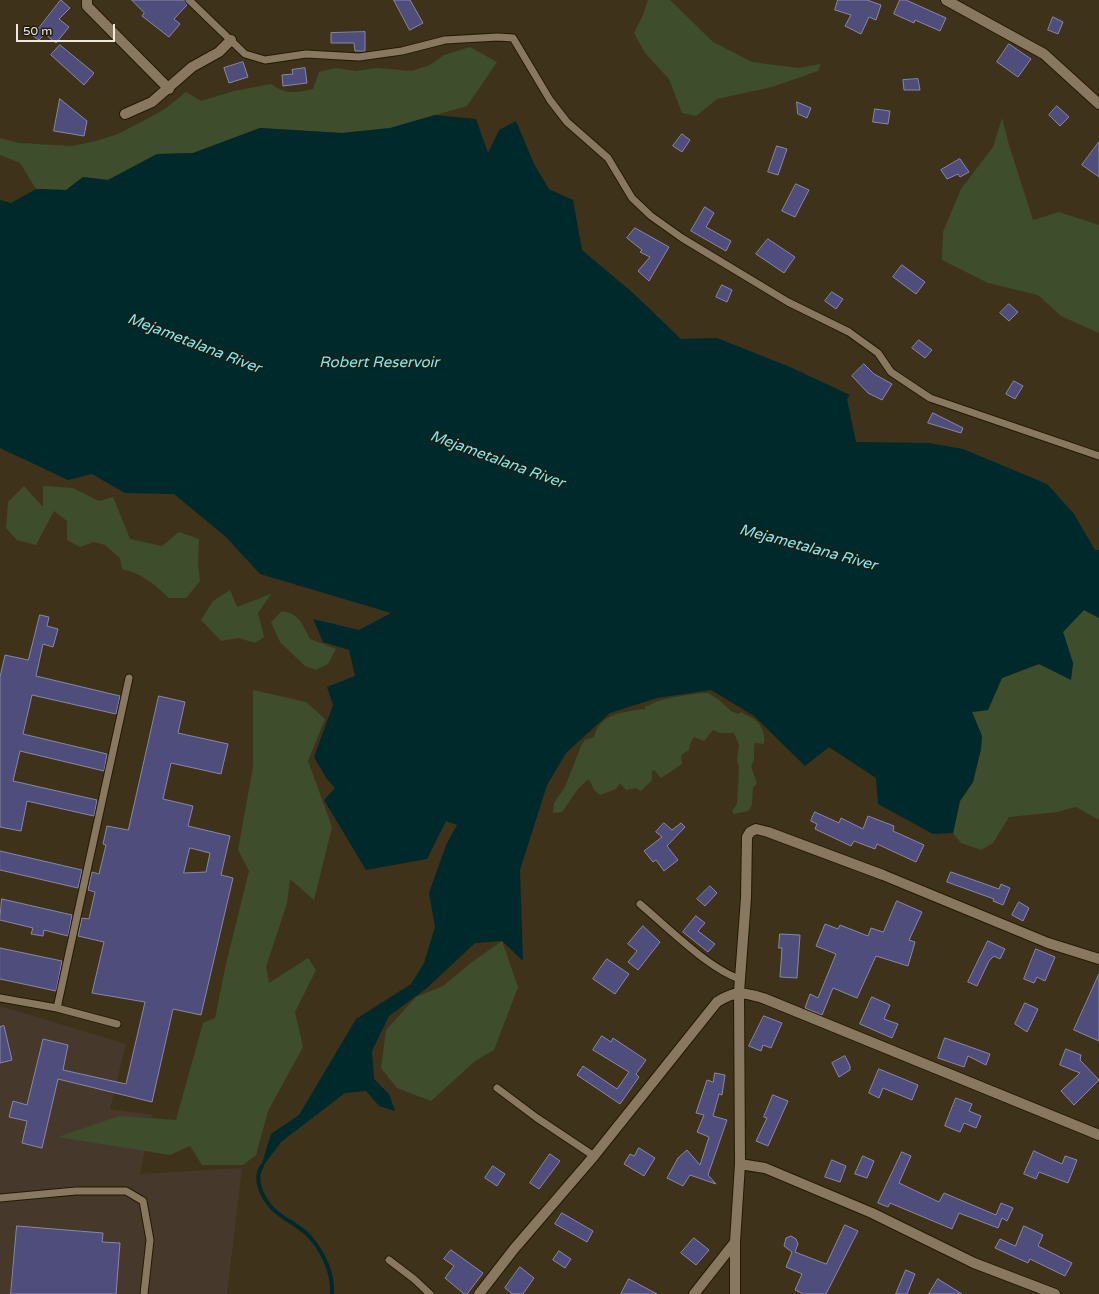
<!DOCTYPE html>
<style>
body{margin:0}
#map{position:relative;width:1099px;height:1294px;overflow:hidden;background:#3f321b;font-family:"Varela Round",sans-serif}
canvas{display:block}
.scale{position:absolute;left:16px;top:24px;width:99px;height:18px;box-sizing:border-box;border:2px solid #f0e8da;border-top:0;padding-left:5px;font-size:12px;line-height:14px;white-space:nowrap;color:#f0e8da;-webkit-text-stroke:3px #211b11;paint-order:stroke}
</style>
<div id="map">
<canvas width="1099" height="1294"></canvas>
<div class="scale">50 m</div>
</div>
<script>
const context = document.querySelector('canvas').getContext('2d');
context.lineJoin = 'round';
function fill(path, color) { context.fillStyle = color; context.fill(path, 'evenodd'); }
function trace(path, color, width, dash) { context.strokeStyle = color; context.lineWidth = width; context.lineCap = dash ? 'butt' : 'round'; context.setLineDash(dash || []); context.stroke(path); }
function label(font, color, halo, rows, align = 'center') {
  context.font = font + ' "Varela Round",sans-serif'; context.lineWidth = 3; context.setLineDash([]); context.textBaseline = 'middle'; context.strokeStyle = halo; context.fillStyle = color; for (const [text, x, y, turn = 0] of rows) {
    context.save(); context.translate(x, y); context.rotate((+turn || 0) * Math.PI / 180); context.textAlign = isNaN(turn) ? turn : align; if (halo) context.strokeText(text, 0, 0); context.fillText(text, 0, 0); context.restore();
  }
}
const commercial = new Path2D(`
 M0,1006L126,1044L110,1109L152,1115L140,1174L242,1168L227,1294H0Z`);
const green = new Path2D(`
 M648,0H670L713,42L752,62L798,68L821,64L818,71L772,87L717,99L696,116L682,113L669,79L645,53L634,33L643,15Z
 M470,47L497,62L467,106L390,128L342,133L260,128L193,153L157,154L108,180L83,177L66,190L36,189L20,163L0,155V138L19,143L72,146L96,141L118,134L143,121L165,109L186,92L201,101L234,91L271,84C286,95 295,93 313,89L319,72L336,68L356,71L376,68L412,71L430,65L444,55Z
 M1002,118L1009,145L1033,220L1059,212L1099,225V333L1061,316L1038,295L988,283L942,260L943,232L961,189L993,147Z
 M24,486L43,507V486L73,488L99,501L113,497L130,539L162,546L179,532L199,539L198,564L200,581L186,598H169C153,583 144,575 122,569L120,558L105,545L94,542L80,547L67,540V521L54,511L36,545L17,540L6,528L8,502Z
 M230,590L237,607L271,594L258,613L264,637L255,643L239,638L221,641L201,620L213,601Z
 M1084,610L1099,618V820L1076,807L1057,812L1009,817L993,843L981,850L961,843L953,833L960,801L973,782L981,749L982,736L972,712L988,710L1002,678L1039,664L1071,679L1073,663L1063,632Z
 M282,611C300,614 302,624 310,639L336,649L328,664L316,670L305,666L280,642L271,622Z
 M253,690L306,702L325,719L308,761L332,827L314,900L290,879L287,903L266,967L269,983L308,958L316,970L295,1012L303,1047L268,1111L256,1155L243,1165H202L190,1146L170,1155L58,1137L119,1116L176,1120L203,1023L215,1018L226,964L249,871L238,850L253,767Z
 M708,693L719,700L731,711L738,714L742,712C744,715 746,715 750,717C760,721 766,733 764,744L755,743C752,751 757,758 751,766L757,784L753,787L752,805L748,811L734,814L732,811L737,804L739,767L737,760L739,745L734,733H720L713,730L704,741L694,737L690,744L689,750L681,755L682,764L661,778L654,770L652,771V780L641,791L636,788L626,790L620,783L616,789L600,795L594,790L590,781L587,780L578,789L562,812L553,813L554,803L565,787L581,746L585,740L594,737C599,716 619,713 636,710C641,710 641,708 645,710V706H649C654,699 697,693 708,693Z
 M502,941L518,987L494,1050L475,1061L431,1101L397,1088L381,1068L386,1030L416,997L443,986L472,962Z`);
const water = new Path2D(`
 M435,115L476,119L488,153L499,130L516,121L534,164L549,189L573,200L582,250L633,293L681,339L717,338L790,367L850,395L847,399L856,442L929,443L963,449L1047,484L1074,514L1095,550H1099V618L1084,610L1063,632L1073,663L1071,680L1039,664L1002,678L988,710L972,712L982,736L981,749L973,782L960,801L953,833L933,834L878,804L876,778L829,747L805,766L754,716L711,690L657,698L610,713L566,753L547,785L520,870L523,961L502,941L475,943L427,988L389,1016L372,1051L374,1079L389,1094L395,1111L379,1106L366,1091L345,1093L281,1142L260,1170L271,1134L299,1115L356,1019L411,984L424,963L435,927L429,893L446,845L457,825L446,821L427,859L366,870L324,800L335,788L326,778L314,757L333,705L327,687L355,676L349,650L323,642L313,619L359,630L391,613L260,574L226,537L174,494L125,493L92,474L68,480L0,448V200L11,203L36,189L66,190L83,177L108,180L157,154L193,153L260,128L342,133L390,128Z`);
const stream = new Path2D(`
 M262,1166C253,1179 262,1197 272,1208C283,1220 300,1225 311,1238C324,1254 333,1273 332,1294`);
const building = new Path2D(`
 M61,0L70,8L59,19L69,27L56,43L45,34L39,40L33,36Z
 M132,0H184L187,5L174,19L180,24L169,37L142,16L144,13Z
 M394,0H410L423,23L410,30Z
 M838,0H867L881,5L876,20L869,17L861,34L845,26L851,15L835,10Z
 M900,0H906L946,18L940,31L915,20L914,23L894,14Z
 M1053,17L1063,22L1058,34L1048,30Z
 M365,32V51H355L354,43H331V33Z
 M1009,44L1031,59L1018,77L997,62Z
 M60,45L94,73L84,85L51,55Z
 M243,62L248,77L229,83L224,68Z
 M305,68L307,83L283,86L282,75L293,74L292,70Z
 M918,79L920,90H904L903,80Z
 M60,99L87,121L84,136L54,131Z
 M797,102L811,108L807,118L798,114Z
 M1057,106L1069,117L1060,126L1049,115Z
 M875,109L890,111L888,124L873,122Z
 M682,134L690,140L682,152L673,146Z
 M1099,142V177L1082,165Z
 M777,146L787,149L778,175L768,172Z
 M960,159L969,172L960,177L958,174L947,179L941,170Z
 M796,184L809,190L795,217L782,211Z
 M705,207L714,213L706,227L731,241L726,251L691,231Z
 M635,228L669,247L649,281L638,271L650,257L640,252L642,250L627,238Z
 M768,239L795,257L784,273L756,254Z
 M902,265L925,282L916,294L893,277Z
 M722,285L732,290L727,302L716,297Z
 M832,292L843,299L836,309L825,301Z
 M1009,304L1018,312L1009,321L1000,313Z
 M919,340L932,350L925,358L912,348Z
 M864,364L874,374L892,384L882,400L868,393L852,376Z
 M1014,381L1023,386L1015,399L1006,394Z
 M933,413L963,428L961,433L928,423Z
 M40,615L49,617L47,626L58,629L53,647L43,644L36,676L120,696L116,714L32,695L23,734L107,754L104,771L20,751L13,781L97,800L94,816L27,801L21,831L0,827V677L5,655L28,660Z
 M159,696L185,702L178,733L228,744L221,774L171,763L163,799L193,806L188,826L230,836L221,875L233,878L201,1015L173,1009L152,1102L58,1079L42,1148L22,1143L27,1121L9,1117L13,1101L27,1105L43,1039L68,1045L63,1070L126,1084L145,1002L92,993L104,942L78,936L82,918L89,919L95,892L88,890L92,872L99,874L106,845L103,844L107,826L128,830ZM190,848L210,853L206,872L184,873Z
 M815,812L839,823L841,818L863,829L868,816L894,826L893,831L924,845L916,862L877,844L875,849L854,841L851,846L815,829L817,824L811,821Z
 M664,823L672,830L681,823L685,827L667,846L678,860L664,871L656,860L653,862L644,851L662,837L656,832Z
 M0,851L82,870L78,888L0,870Z
 M951,872L999,889L1001,884L1010,888L1003,905L993,901L994,899L947,882Z
 M710,886L717,893L705,906L697,899Z
 M2,899L72,915L68,936L44,930L43,936L31,934L33,928L0,920Z
 M897,901L922,912L909,940L915,942L908,966L876,956L857,998L833,988L822,1015L805,1008L810,994L818,998L836,954L816,946L825,924L838,929L840,925L868,936L871,928L883,932Z
 M1019,902L1029,908L1023,921L1012,915Z
 M696,916L705,923L698,931L715,944L708,952L683,932Z
 M643,926L660,942L638,970L628,962L637,951L628,944Z
 M780,934L800,935L797,978L780,977L782,948H779Z
 M988,941L1005,949L1000,959L994,956L989,961L977,986L968,982Z
 M0,948L62,961L56,991L0,979Z
 M1036,949L1055,957L1045,981L1037,977L1034,983L1024,979Z
 M607,959L629,974L615,994L593,979Z
 M1099,974V1041L1074,1030Z
 M872,997L890,1005L884,1019L898,1024L892,1038L860,1024Z
 M1025,1003L1038,1009L1027,1032L1015,1024Z
 M764,1016L782,1023L771,1048L763,1045L761,1051L749,1046Z
 M4,1026L12,1060L0,1063V1027Z
 M602,1036L611,1042L613,1038L646,1060L636,1074L639,1077L620,1104L577,1075L583,1066L617,1089L629,1072L593,1050Z
 M945,1038L990,1054L986,1065L968,1056L964,1067L938,1058Z
 M1066,1049L1081,1055L1080,1060L1099,1080L1074,1105L1061,1091L1080,1073L1060,1065Z
 M845,1056L850,1066V1070L839,1077L832,1063Z
 M879,1069L918,1085L912,1100L883,1088L879,1098L869,1093Z
 M715,1073L725,1075L722,1095L719,1094L713,1116L727,1120L708,1175L716,1184L690,1175L683,1186L667,1178L678,1158L687,1150L700,1165L709,1137L697,1132L704,1115L696,1113L707,1080L713,1082Z
 M773,1095L788,1101L768,1146L756,1141L767,1118L764,1117Z
 M956,1098L972,1104L969,1111L981,1116L976,1128L964,1123L960,1132L945,1126Z
 M639,1148L655,1158L644,1176L624,1164L630,1154L634,1156Z
 M1034,1151L1062,1164L1065,1156L1077,1160L1068,1183L1039,1172L1036,1179L1024,1174Z
 M902,1152L911,1156L899,1183L939,1202L944,1193L996,1215L1001,1203L1013,1208L1007,1221L1002,1218L998,1228L959,1213L952,1229L890,1203L888,1207L878,1203Z
 M550,1154L560,1161L539,1189L530,1183Z
 M863,1156L874,1161L867,1178L855,1174Z
 M832,1160L846,1166L840,1182L825,1177Z
 M493,1166L505,1174L497,1186L485,1178Z
 M562,1213L593,1231L587,1242L555,1224Z
 M845,1225L858,1231L826,1294H804L795,1290L802,1274L786,1267L792,1252L784,1246L786,1238L791,1236L796,1239L798,1244L795,1252L826,1264Z
 M17,1226L103,1233L102,1242L120,1243L116,1294H11Z
 M1024,1226L1043,1235L1038,1246L1072,1263L1065,1276L1030,1259L1028,1263L995,1248L1000,1239L1015,1246Z
 M694,1238L709,1250L696,1265L681,1253Z
 M451,1250L483,1273L467,1294H464L445,1278L454,1266L444,1259Z
 M559,1251L571,1259L565,1268L553,1260Z
 M520,1267L534,1278L523,1294H512L505,1288Z
 M906,1270L915,1274L907,1294H896Z
 M629,1279L657,1294H621Z
 M938,1279L962,1294H929Z`);
const lane = new Path2D(`
 M189,0L245,54L265,60L306,54L359,57L402,51L445,40L498,37L513,38L550,100L567,122L608,158L632,198L651,216L682,238L788,302L849,332L878,353L891,372L930,398L1099,456
 M640,904C666,926 709,969 740,979
 M0,998L57,1008L117,1024
 M57,1008L129,678
 M497,1088L537,1118L594,1156
 M0,1198L76,1191H126L143,1201L150,1240L144,1294
 M389,1260L414,1279L430,1294`);
const street = new Path2D(`
 M87,0V6L169,89
 M946,0L1044,54L1099,104
 M125,114L152,102L192,67L219,52L231,40
 M740,1164L765,1168L872,1213L974,1263L1055,1294
 M479,1294L514,1249L594,1156L717,1002C736,990 742,992 763,998L1099,1135
 M694,1294L735,1242
 M735,1294V1242L740,1164L739,992L746,898L747,837L750,832L756,829L768,832L883,875L1048,943L1099,959`);
const waterNames = [
 ["Mejametalana River",194,344,21],
 ["Robert Reservoir",379,363],
 ["Mejametalana River",497,460,20],
 ["Mejametalana River",808,548,15]
];
fill(commercial, '#46392b');
fill(green, '#3e4e2c');
fill(water, '#00292c');
trace(stream, '#00292c', 4);
fill(building, '#4f4d7b');
trace(building, '#8888a4', 1);
trace(lane, '#261903', 9);
trace(street, '#261903', 12);
trace(lane, '#87785f', 7);
trace(street, '#87785f', 10);
label('italic 15px', '#7aedf3', '#211b11', waterNames);
</script>
